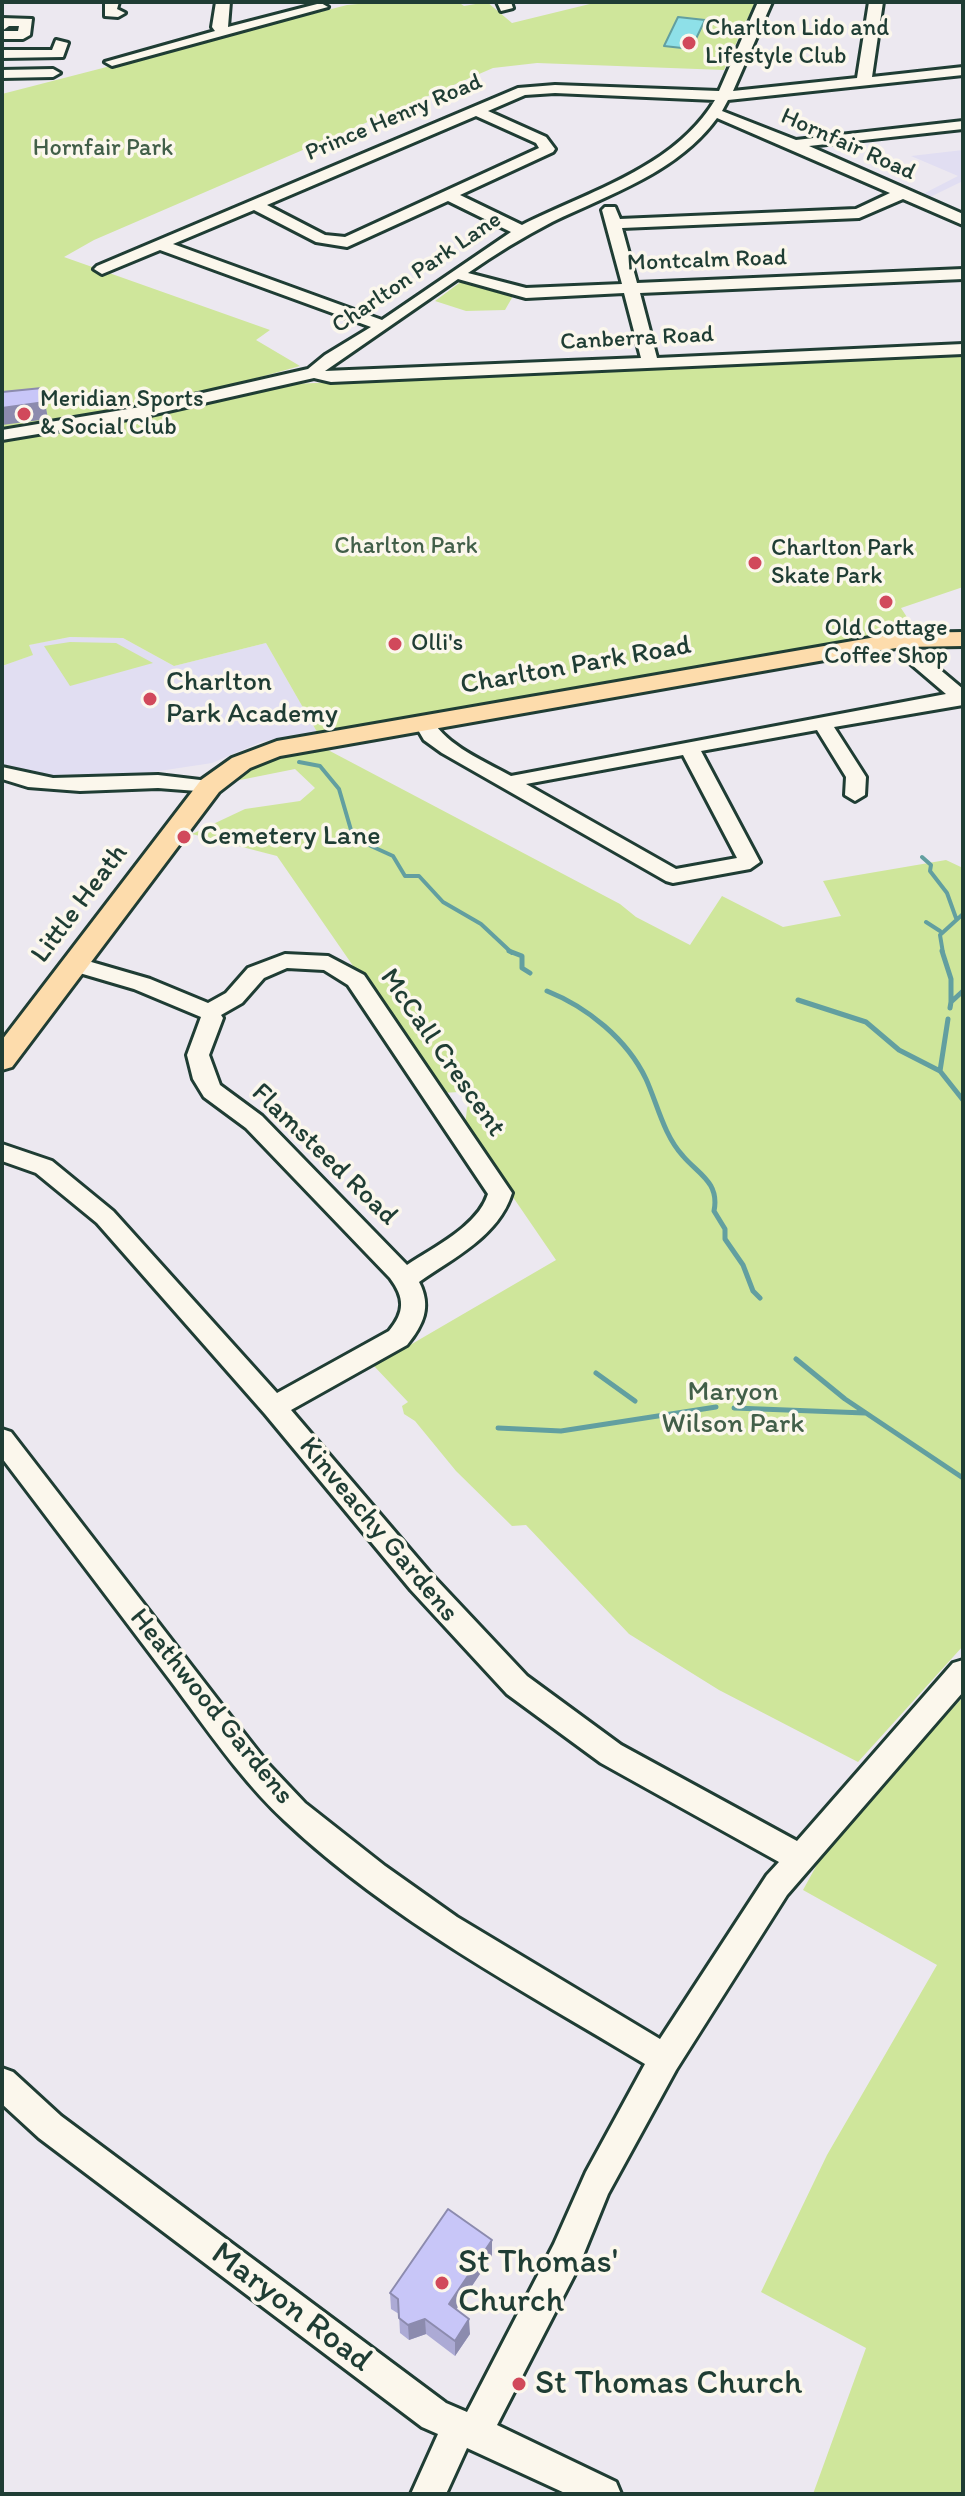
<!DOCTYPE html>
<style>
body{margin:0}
#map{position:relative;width:965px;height:2496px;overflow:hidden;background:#ece8f0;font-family:Itim,sans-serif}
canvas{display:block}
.frame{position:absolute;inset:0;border:4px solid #1f3d34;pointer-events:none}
</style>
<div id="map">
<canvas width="965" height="2496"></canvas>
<div class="frame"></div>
</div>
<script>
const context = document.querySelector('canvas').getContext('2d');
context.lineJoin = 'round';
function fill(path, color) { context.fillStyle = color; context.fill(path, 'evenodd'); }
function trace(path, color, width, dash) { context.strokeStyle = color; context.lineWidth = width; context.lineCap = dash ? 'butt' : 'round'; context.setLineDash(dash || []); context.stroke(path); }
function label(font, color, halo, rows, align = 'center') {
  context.font = font + ' Itim,sans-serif'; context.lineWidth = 7; context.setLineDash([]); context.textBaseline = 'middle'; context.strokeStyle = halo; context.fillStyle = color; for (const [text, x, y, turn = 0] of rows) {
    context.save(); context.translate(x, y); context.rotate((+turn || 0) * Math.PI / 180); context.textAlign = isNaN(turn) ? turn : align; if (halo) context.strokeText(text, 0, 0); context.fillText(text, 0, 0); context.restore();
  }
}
const built = new Path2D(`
 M963,150V181L930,197L923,194L958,176L911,156Z
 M70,637L123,638L174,666L266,643L317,732L261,742L212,763L146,773L53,775L30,772L2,764V666L32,655L28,645Z`);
const green = new Path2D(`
 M380,2H458L464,6L487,2L512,23L598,2H755L724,70L537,63L493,68L94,240L64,257L270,330L256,340L300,366C202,394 103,415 2,428V94L347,5Z
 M462,281L513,296L505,310L466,311L435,301Z
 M963,354V587L901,608L916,631L317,732L266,643L174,666L123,638L70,637L29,645L33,655L2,666V441L144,418L293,384Z
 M70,642L116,643L153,663L70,686L44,646Z
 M328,750L620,904L636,917L690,945L722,896L783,927L841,916L823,881L946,860L963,868V1646L858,1762L719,1690L629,1634L526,1525L512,1526L456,1471L415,1421L404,1414L402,1406L408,1402L374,1366L556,1260L465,1127L467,1108L477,1091L441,1093L277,856L192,834L245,809L300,801L315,788L295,769L235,781C263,759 293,755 328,750Z
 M963,1697V2494H813L866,2348L761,2292L827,2155L937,1965L803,1890L819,1861L888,1778Z`);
const water = new Path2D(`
 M678,17L705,20L691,49L664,46Z`);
const streamFar1 = new Path2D(`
 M299,762L320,766L339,789L351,830L371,846L393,856L405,876H419L443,902L481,924L512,953
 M922,857L931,865L930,871L947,893L956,918
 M926,922L940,931
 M943,953L940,935L963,914`);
const stream = new Path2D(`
 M509,951L522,956V968L530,973
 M942,951L951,979V1002
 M547,991C587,1007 627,1039 646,1079C657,1103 664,1136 683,1156C697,1173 720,1182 714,1211L725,1229V1239L743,1265L753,1291L760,1298
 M798,1000L866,1022L899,1050L940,1071
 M950,1008L951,1002L963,991
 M948,1019L940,1071L963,1100
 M796,1359L845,1399L963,1478
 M596,1373L635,1401
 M734,1408L865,1413
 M498,1428L561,1431L716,1407`);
const minor = new Path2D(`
 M105,2H119L117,9L125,13L118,17L105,16Z
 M216,2H230L228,27L321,3L328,7L112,66L105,62L215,31L212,27Z
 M497,2H511L513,8L501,11Z
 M758,2H772L733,91L857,78L869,2H883L872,77L963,67V75L728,100L722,111L796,140L963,121V129L809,146L963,214V225L903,199L859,218L622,228L637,283L963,269V279L640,293L657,358L963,344V354L331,382L314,378L146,416L2,440V430L146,406L308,369L325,355L371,327L160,250L102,274L94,269L97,266L518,88L555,85L719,91ZM555,93L715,100C674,168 589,191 522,225L460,195L553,152L555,149L546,137L488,111L525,95ZM476,116L536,143L539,148L345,237L325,235L267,205ZM717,118L890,193L856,209L620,219L615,207H605L602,210L622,284L526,288L468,273C495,254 523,237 552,222C610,194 678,172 717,118ZM448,201L511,232L382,320L173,244L254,210L316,242L347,247ZM458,279L526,298L624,293L641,358L325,371Z
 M2,18L32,19L30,35L23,39H2ZM9,26H19L18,31H2Z
 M56,40L68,43L63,57L2,58V50H52Z
 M2,70L53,69L60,73L53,77L2,78Z
 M903,634L910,636L919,652L963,689V705L834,727L866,777L865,795L855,801L845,795L846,777L817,730L701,751L760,862L750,869L673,883L666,881L442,753L424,740L414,723L417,719H431C449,747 482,760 511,776L946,694L905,659L894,640ZM683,755L737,858L676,869L526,784Z
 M2,767L53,778L158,775L217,782L220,786L210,792L158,788L80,791L28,787L2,779Z
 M285,954L328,956L364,975L512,1193C499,1236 453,1258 419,1282C432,1307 423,1325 407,1345L291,1410L431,1574L527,1676L621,1745L797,1841L953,1663L963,1660V1692L787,1895L676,2070L608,2194L578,2268L497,2425L616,2482L621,2494H567L467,2448L446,2494H411L438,2434L422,2427L39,2138L2,2104V2068L13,2072L61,2116L446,2403L467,2412L554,2244L586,2172L645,2064C522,1990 390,1920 285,1821C241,1780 206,1728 170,1680C114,1606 58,1532 2,1458V1429L11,1432L221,1704L269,1765L305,1803L385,1866L457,1917L660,2039L767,1875L779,1862L601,1763L507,1694L411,1590L265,1414L97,1223L36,1173L2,1161V1144L52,1161L113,1211L277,1393L389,1331C405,1312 405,1298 390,1278L246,1128L204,1097L193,1079L187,1055L201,1017L134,989L66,969L63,964L66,959L74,957L150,979L208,1003L226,993L248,968ZM287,968L324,970L348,985L488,1194C478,1226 434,1247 407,1265L262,1116L220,1085L209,1055L223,1018L221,1015L242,1003L264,978Z`);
const major = new Path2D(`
 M963,632V646L903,647L870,652L280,756L250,768L219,792L12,1067L2,1070V1040L201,780L232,758L277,741L870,638L903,633Z`);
const wall = new Path2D(`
 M492,2256L456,2309L470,2334L455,2356L426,2334L409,2340L400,2333L399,2314L391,2309L390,2293Z`);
const shadedWall = new Path2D(`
 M45,402L48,419L2,425V408Z
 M492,2240V2256L450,2319L449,2304Z
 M425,2319L426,2334L409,2340L408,2325Z
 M469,2319L470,2334L455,2356V2341Z`);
const building = new Path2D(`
 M42,388L45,402L2,408V392Z
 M448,2209L492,2240L449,2304L469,2319L455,2341L425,2319L408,2325L399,2318L398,2299L390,2293Z`);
const markers = [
 [689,43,8,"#d1495b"],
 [24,414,8,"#d1495b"],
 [755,563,8,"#d1495b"],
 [886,602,8,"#d1495b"],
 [395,644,8,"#d1495b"],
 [150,699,8,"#d1495b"],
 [184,837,8,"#d1495b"],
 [442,2283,8,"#d1495b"],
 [519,2384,8,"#d1495b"]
];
const farPoinames = [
 ["Charlton Lido and",705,29],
 ["Lifestyle Club",705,57],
 ["Meridian Sports",40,400],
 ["& Social Club",40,428],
 ["Charlton Park",771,549],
 ["Skate Park",771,577],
 ["Old Cottage",886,629,"center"],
 ["Coffee Shop",886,657,"center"],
 ["Olli's",411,644]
];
const farStreetnames = [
 ["Prince Henry Road",394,118,-23],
 ["Hornfair Road",848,145,24],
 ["Montcalm Road",707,261,-2],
 ["Charlton Park Lane",417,273,-34],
 ["Canberra Road",637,339,-3]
];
const farParknames = [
 ["Hornfair Park",103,149],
 ["Charlton Park",406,547]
];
const streetNames = [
 ["Charlton Park Road",576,666,-10],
 ["Little Heath",80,904,-53],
 ["McCall Crescent",442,1053,55],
 ["Flamsteed Road",324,1155,44],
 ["Kinveachy Gardens",378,1530,50],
 ["Heathwood Gardens",211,1707,51]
];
const poiNames = [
 ["Charlton",166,683],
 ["Park Academy",166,715],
 ["Cemetery Lane",200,837]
];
const parkNames = [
 ["Maryon",733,1393],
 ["Wilson Park",733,1425]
];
const nearPoinames = [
 ["St Thomas'",458,2263],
 ["Church",458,2302],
 ["St Thomas Church",535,2384]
];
const nearStreetnames = [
 ["Maryon Road",291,2308,37]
];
fill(built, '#e1def2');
fill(green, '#cfe69b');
fill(water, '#8ee0e8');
trace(water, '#629fa0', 2);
trace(streamFar1, '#629fa0', 4);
trace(stream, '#629fa0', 5);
trace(minor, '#1f3d34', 6);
trace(major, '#1f3d34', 6);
fill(minor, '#fbf7ec');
fill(major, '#fddcac');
fill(wall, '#acaad5');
fill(shadedWall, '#8c8bae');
fill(building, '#c8c6f8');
trace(building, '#8c8bae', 2);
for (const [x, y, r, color] of markers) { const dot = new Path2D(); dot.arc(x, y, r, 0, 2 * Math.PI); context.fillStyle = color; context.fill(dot); trace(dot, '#fbf7ec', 3); }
label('24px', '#1f3d34', '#fbf7ec', farPoinames, 'left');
label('24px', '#1f3d34', '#fbf7ec', farStreetnames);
label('24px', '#425f49', '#fbf7ec', farParknames);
label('28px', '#1f3d34', '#fbf7ec', streetNames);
label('28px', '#1f3d34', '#fbf7ec', poiNames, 'left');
label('28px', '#425f49', '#fbf7ec', parkNames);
label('34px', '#1f3d34', '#fbf7ec', nearPoinames, 'left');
label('34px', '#1f3d34', '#fbf7ec', nearStreetnames);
</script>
